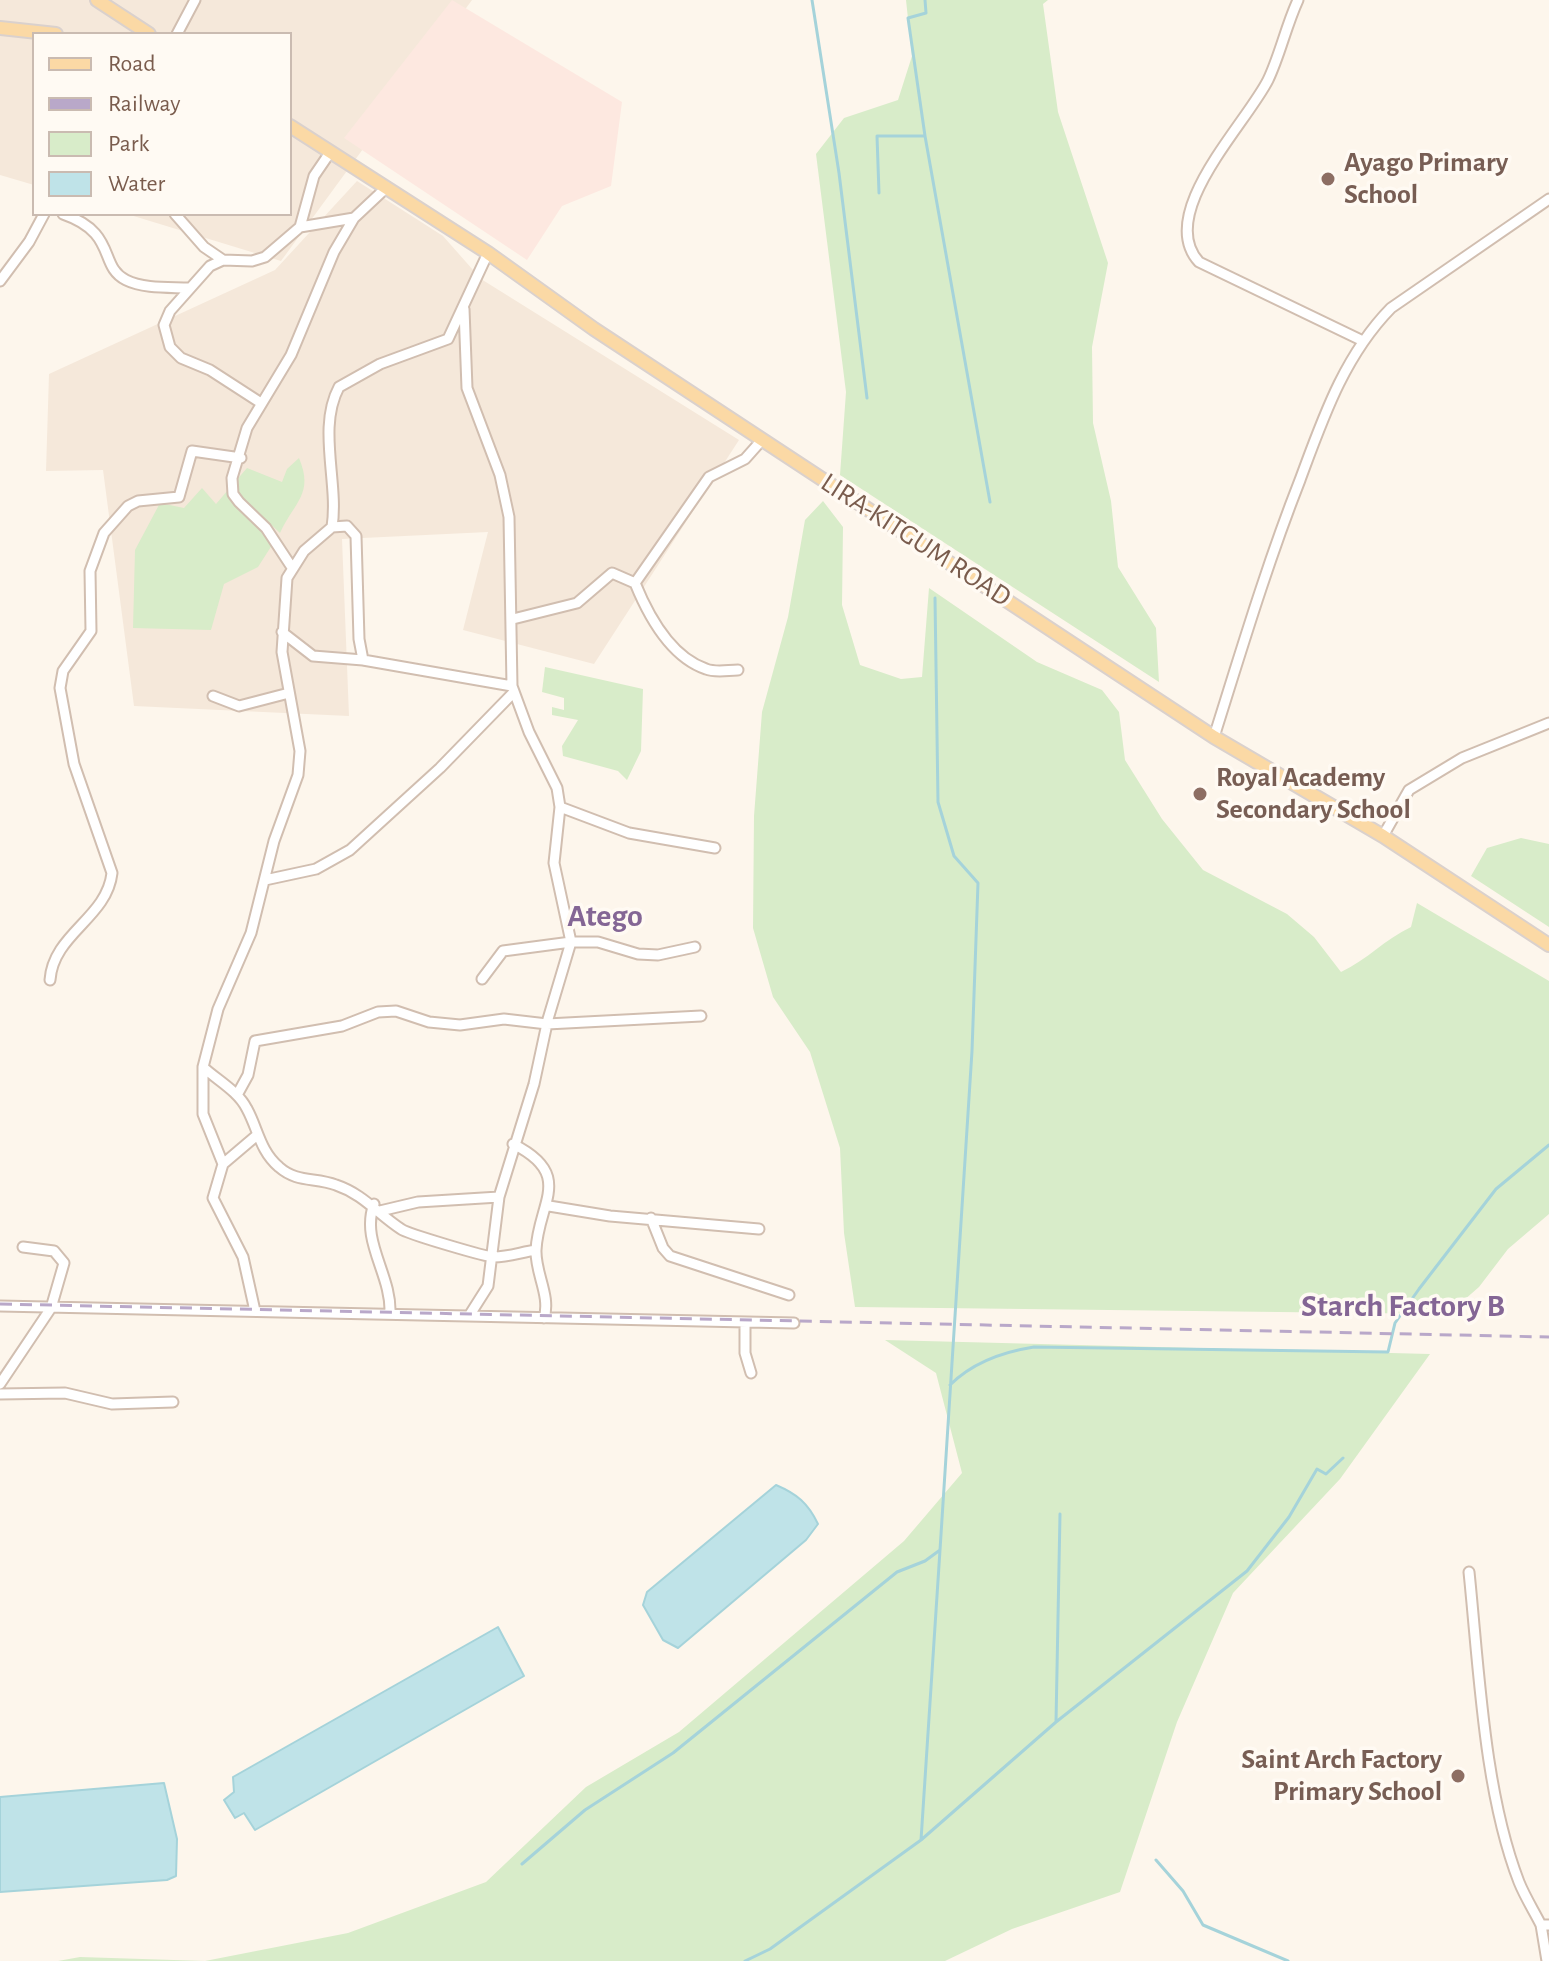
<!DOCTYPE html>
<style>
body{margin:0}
#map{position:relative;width:1549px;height:1961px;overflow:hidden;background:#fdf6ec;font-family:"Alegreya Sans",sans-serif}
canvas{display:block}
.legend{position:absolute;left:32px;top:32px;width:260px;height:184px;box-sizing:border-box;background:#fffaf3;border:2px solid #cabbb1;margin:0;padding:10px 14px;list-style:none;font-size:24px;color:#7a5c4d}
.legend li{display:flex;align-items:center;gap:16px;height:40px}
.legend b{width:40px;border:2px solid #cabbb1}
</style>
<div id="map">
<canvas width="1549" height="1961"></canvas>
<ul class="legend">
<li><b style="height:10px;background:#fbd9a5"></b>Road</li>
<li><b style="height:10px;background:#b9a8c9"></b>Railway</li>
<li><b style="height:22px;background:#d8ecc9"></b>Park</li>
<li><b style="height:22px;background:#bfe3e8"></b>Water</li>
</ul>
</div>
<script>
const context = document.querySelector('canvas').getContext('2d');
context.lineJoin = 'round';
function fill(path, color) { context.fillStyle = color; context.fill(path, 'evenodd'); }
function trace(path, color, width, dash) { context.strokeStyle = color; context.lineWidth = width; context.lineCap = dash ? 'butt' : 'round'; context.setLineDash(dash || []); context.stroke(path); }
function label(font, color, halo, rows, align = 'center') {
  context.font = font + ' "Alegreya Sans",sans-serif'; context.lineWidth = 7; context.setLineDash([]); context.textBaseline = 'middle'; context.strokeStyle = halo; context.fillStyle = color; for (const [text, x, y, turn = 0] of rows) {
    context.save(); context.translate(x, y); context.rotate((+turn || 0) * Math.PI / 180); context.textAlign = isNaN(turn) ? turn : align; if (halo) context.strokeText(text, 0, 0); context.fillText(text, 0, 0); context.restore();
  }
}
const residential = new Path2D(`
 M0,0H472L281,261L127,214H290V34H34V185L0,175Z
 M357,181L443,236L481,279L739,440L594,664L463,630L488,532L342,539L349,716L134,706L103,470L46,471L49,374L275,270Z`);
const commercial = new Path2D(`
 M452,0L622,102L611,186L562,206L527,260L344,138Z`);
const green = new Path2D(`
 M906,0H1048L1043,4L1058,112L1108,263L1092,347L1093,423L1111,501L1118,567L1156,628L1159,682L840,475L846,392L816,154L844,118L898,100L912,56Z
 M299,458C314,494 295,501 280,533L262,516L258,524L274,542L258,567L224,584L211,630L133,628L135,550L160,503L184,508L202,488L216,504L247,468L282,482L287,469Z
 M823,501L843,527L842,605L860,665L901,679L922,677L929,588L1037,662L1102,690L1119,712L1125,760L1162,819L1203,870L1287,914L1314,937L1341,972C1367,960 1385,939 1411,927L1417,903L1549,981V1214L1508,1249L1479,1287L1448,1314L855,1307L844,1233L840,1148L810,1052L773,997L753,928L754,816L762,712L788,617L805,520Z
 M545,667L643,689L641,751L627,780L618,771L563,756L562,746L578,720L552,715V707L564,710V698L542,692Z
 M1521,838L1549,844V927L1471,876L1487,848Z
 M885,1340L1430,1354L1340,1479L1233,1593L1177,1722L1120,1892L1012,1929L945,1961H58L80,1957L205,1961L348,1933L486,1882L586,1787L679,1732L904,1541L962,1473L936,1373Z`);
const water = new Path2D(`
 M776,1485C797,1494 808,1503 818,1524L806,1540L678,1648L663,1640L643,1605L647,1592Z
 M498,1627L524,1676L255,1830L244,1813L235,1818L224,1800L234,1792L233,1777Z
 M164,1783L177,1839L176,1876L167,1880L0,1892V1797Z`);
const stream = new Path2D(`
 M812,0L839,173L867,398
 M925,136L990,502
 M879,193L877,136H925L908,18L926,13L925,0
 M950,1385C973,1362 1002,1352 1034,1347L1388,1352L1395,1323L1419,1289L1496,1189L1549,1145
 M1056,1722L1060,1514
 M921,1840L940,1550
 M1156,1860L1183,1891L1203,1925L1288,1961
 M522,1864L585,1810L673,1753L897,1572L925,1561L940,1550L972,1051L978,883L954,856L938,802L935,598
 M745,1961L770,1949L921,1840L1056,1722L1247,1571L1289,1517L1317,1469L1326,1474L1343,1458`);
const minor = new Path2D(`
 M1298,0C1286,26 1280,55 1268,80C1246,124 1155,214 1199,262L1363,341
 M177,34L195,0
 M63,214C118,233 98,266 126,280C144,289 170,287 189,288
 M175,214L204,247L223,260
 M300,227L314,176L329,154
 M0,281L29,242L44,214
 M261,403L210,370L181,358L170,347L164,325L170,311L210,266L223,260L252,261L265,257L300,227L354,218
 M332,527L347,526L356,536L359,639L363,660L512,686
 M291,566L266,528L239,502L233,494L232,478L247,428L291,355L334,252L354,218L387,187
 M635,583L709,477L745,459L761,441
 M513,619L577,603L612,573L635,583C648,615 671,657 706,669C716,673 728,670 738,670
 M282,632L313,656L363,660
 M213,696L239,706L289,693
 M1214,737C1241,651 1267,564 1300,480C1323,418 1344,356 1391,308L1549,199
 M560,807L629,833L715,848
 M1383,836L1409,790L1462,758L1549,723
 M265,880L316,869L350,850L440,768L514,692
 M482,979L503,951L571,942H598L638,954L658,955L695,947
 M50,980C53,934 107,918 112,873L74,764L60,688L63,671L91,631L90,571L104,533L128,506L138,501L179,497L192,451L241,458
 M203,1067C217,1080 238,1091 247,1109C258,1129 260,1151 279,1167C297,1183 315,1177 336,1185C363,1194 378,1214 401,1229C408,1234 486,1257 494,1257C508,1257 522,1252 536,1250
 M237,1095L248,1075L255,1041L342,1026L378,1012L396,1011L429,1022L460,1025L504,1019L547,1024L701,1016
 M513,1144C575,1175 538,1203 536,1250C535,1273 551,1296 544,1318
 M223,1164L256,1136
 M374,1204C360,1241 392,1275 390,1314
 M549,1206L610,1216L759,1229
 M380,1211L418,1202L499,1197L534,1084L548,1019L571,942L554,863L560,807L557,788L529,732L512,686L509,517L500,475L467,388L464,309
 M651,1218L663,1248L670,1256L789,1295
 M0,1306L794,1323
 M255,1311L243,1257L213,1198L223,1164L203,1114V1067L218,1009L251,933L274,841L298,775L300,751L282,652L287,578L304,551L332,527C339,483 317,428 339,387L380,364L448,339L488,253
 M469,1316L488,1286L499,1197
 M745,1322V1353L751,1373
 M0,1384L51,1308L64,1263L54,1251L23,1247
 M0,1394L65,1393L112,1404L173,1402
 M1469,1572C1479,1669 1484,1792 1519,1882C1525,1897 1534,1911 1541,1925H1549
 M1541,1925L1547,1961`);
const major = new Path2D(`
 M97,0L149,34
 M0,28L56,34
 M290,126L488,253L594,329L1214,737L1383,836L1549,945`);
const rail = new Path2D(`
 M0,1304L1549,1337`);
const markers = [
 [1328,179,8,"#8d6e63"],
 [1200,794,8,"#8d6e63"],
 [1458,1776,8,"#8d6e63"]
];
const educationNames = [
 ["Ayago Primary",1344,163],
 ["School",1344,195],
 ["Royal Academy",1216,778],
 ["Secondary School",1216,810],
 ["Saint Arch Factory",1442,1760,"right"],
 ["Primary School",1442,1792,"right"]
];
const streetNames = [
 ["LIRA-KITGUM ROAD",916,540,33]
];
const quarterNames = [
 ["Atego",605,916],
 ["Starch Factory B",1403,1306]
];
fill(residential, '#f5e8da');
fill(commercial, '#fde8e0');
fill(green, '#d8ecc9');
fill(water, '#bfe3e8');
trace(water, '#a5d3da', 2);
trace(stream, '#a5d3da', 3);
trace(minor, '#d1beb0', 13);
trace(major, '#dad1cd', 16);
trace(minor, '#fff', 9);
trace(major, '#fbd9a5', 12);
trace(rail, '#b9a8c9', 3, [12, 8]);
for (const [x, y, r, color] of markers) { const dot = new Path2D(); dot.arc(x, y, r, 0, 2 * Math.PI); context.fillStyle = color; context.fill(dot); trace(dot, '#fffaf3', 3); }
label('bold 28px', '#785e54', '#fffaf3', educationNames, 'left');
label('28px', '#7a5c4d', '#fffaf3', streetNames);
label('bold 32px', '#846695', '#fffaf3', quarterNames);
</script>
